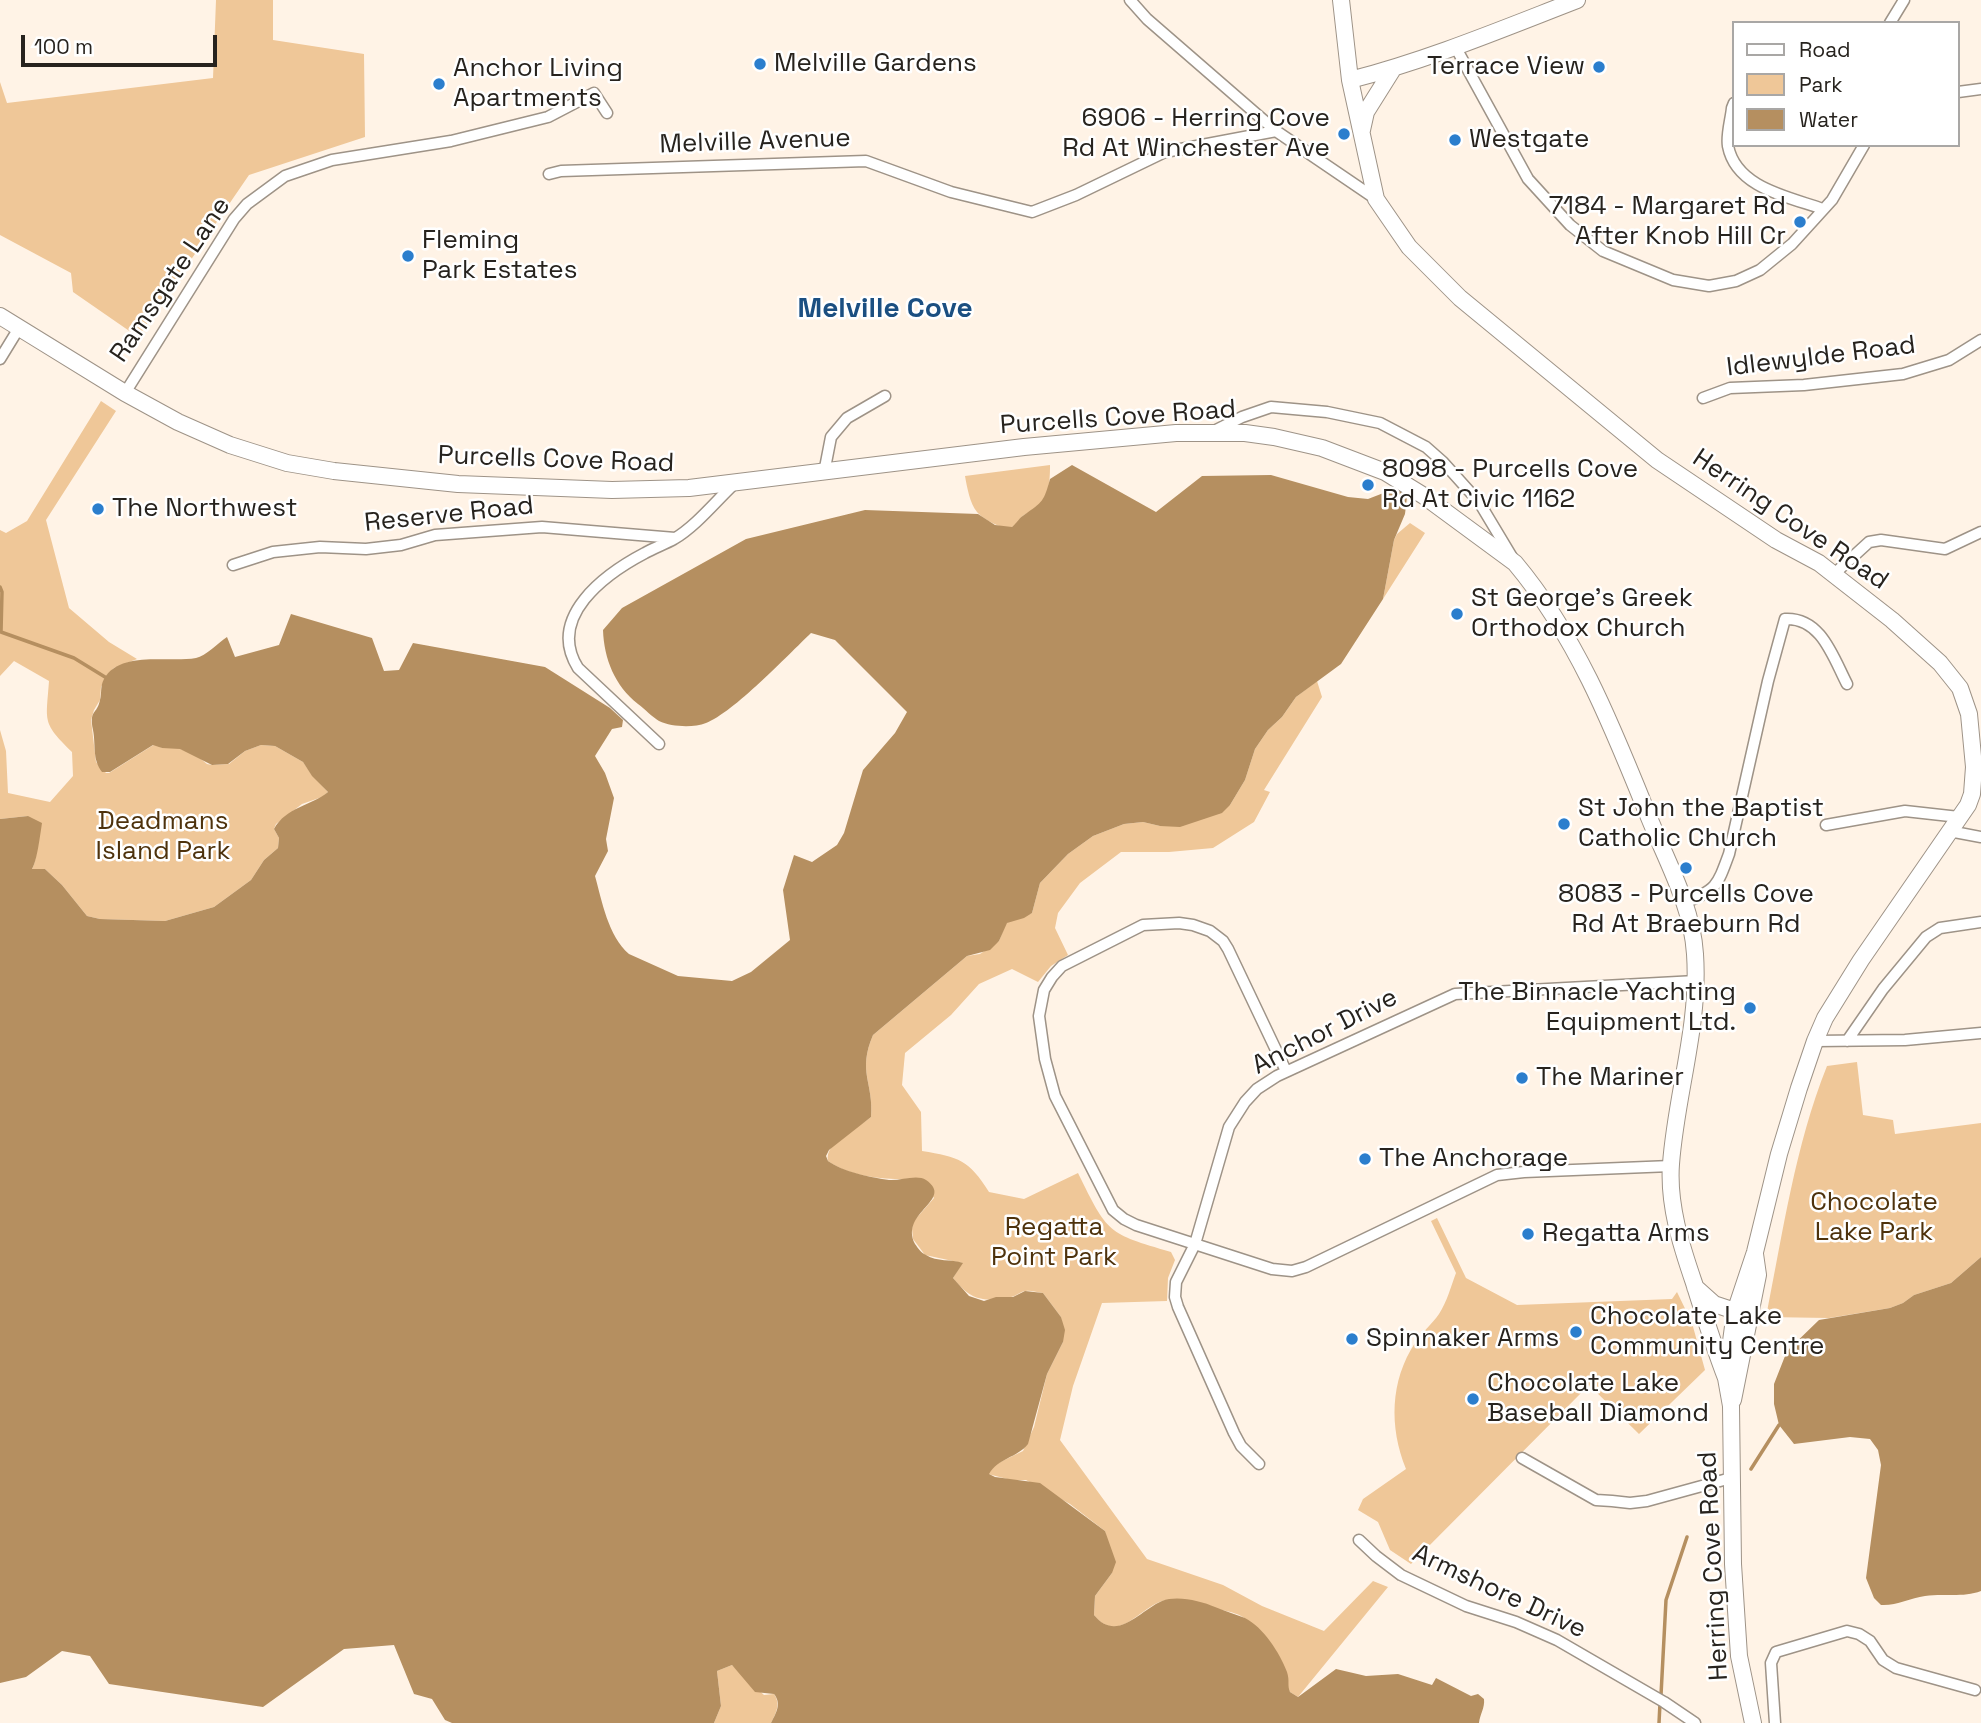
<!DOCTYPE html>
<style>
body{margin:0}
#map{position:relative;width:1981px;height:1723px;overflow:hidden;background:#fff3e6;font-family:"Space Grotesk",sans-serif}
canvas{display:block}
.legend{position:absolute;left:1732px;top:21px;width:228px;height:126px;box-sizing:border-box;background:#fff;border:2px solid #a9a7a5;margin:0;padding:9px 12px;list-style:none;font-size:21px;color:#27231e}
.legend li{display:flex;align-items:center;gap:14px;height:35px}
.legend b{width:35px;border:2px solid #a9a7a5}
.scale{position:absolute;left:21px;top:35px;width:196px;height:32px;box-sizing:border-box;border:4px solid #27231e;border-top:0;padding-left:9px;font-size:21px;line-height:24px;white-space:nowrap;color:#27231e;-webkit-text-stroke:5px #fff;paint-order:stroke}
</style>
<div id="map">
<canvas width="1981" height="1723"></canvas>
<ul class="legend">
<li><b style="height:9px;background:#fff"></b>Road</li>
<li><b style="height:19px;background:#efc798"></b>Park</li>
<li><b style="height:19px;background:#b58f60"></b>Water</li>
</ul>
<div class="scale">100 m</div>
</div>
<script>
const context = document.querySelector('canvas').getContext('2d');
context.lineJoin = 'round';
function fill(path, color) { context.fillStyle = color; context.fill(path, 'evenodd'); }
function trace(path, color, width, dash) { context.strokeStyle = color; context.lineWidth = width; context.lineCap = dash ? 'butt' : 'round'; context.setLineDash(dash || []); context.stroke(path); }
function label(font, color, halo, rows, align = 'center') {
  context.font = font + ' "Space Grotesk",sans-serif'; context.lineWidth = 5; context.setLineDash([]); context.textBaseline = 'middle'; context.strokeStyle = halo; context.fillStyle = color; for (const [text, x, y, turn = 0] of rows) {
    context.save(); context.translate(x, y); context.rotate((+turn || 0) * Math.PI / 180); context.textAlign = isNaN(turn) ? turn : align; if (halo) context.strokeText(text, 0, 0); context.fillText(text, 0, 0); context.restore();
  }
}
const green = new Path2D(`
 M216,0H273V40L364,54L365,137L249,175L138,337L73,292L71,273L0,235V82L7,103L213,78Z
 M101,401L116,411L46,520L69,608L109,642L137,659L114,668L108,674L101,687L100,700L94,710L91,720L96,762L106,773H109L155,744L162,748H178L196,755L207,764L212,765L229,764L245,751L261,745L275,746L303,762L312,775L328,792L322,797L302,804L276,824L274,829L279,838L278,848L264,860L251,880L214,907L165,921L100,919L87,916L62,885L45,869H32C41,854 32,833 28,816L0,819V730L6,751L8,793L50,802L73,776L72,752C42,722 46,723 49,681L14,661L0,676V530L6,533L27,521Z
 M1050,465C1050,482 1049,500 1034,510C1030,512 1027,513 1024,515C1019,518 1018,525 1012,527C1002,530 983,519 977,512C970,504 967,487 965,476Z
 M1410,523L1425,533L1383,599L1394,540L1397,534Z
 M1317,681L1322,697L1264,790L1270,792L1254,822L1213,848L1169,852H1121L1080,883L1058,913L1055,928L1068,955L1051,966L1038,982L1012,969L979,984L951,1015L905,1053L902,1085L921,1112L922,1151C959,1157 969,1160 989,1192L1024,1199L1078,1173C1108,1234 1107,1233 1171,1252L1175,1260L1168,1278L1167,1301L1102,1303L1073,1386L1060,1440L1147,1559L1223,1585L1262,1606L1324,1631L1373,1581L1388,1587L1298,1697L1290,1692C1286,1684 1251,1623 1246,1619C1235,1610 1207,1608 1194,1605C1185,1604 1170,1598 1162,1601C1138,1609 1118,1645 1094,1615L1095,1596L1112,1573L1105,1531L1070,1504L1026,1480H1011L988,1474L994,1465L1023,1451L1034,1427L1047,1374L1063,1342L1061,1317L1043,1293C1038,1293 1031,1290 1026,1291C1021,1291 1016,1296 1011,1297C982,1302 972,1301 953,1278L962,1263L925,1255L913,1239L912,1229L913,1222L934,1198L919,1178C892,1181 851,1178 828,1161C824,1142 858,1128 871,1117C874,1083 857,1072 873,1035L967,956L980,954L999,941L1006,923L1032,913L1040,883L1068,854L1093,836L1124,824L1143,822L1160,826L1230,805L1245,780L1255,749L1268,730L1282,717L1296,697Z
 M1857,1062L1863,1115L1893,1120L1895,1134L1981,1123V1257L1951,1283L1914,1295L1903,1303L1890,1308L1829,1318L1766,1317C1783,1232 1795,1146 1827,1066Z
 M1437,1218L1466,1278L1517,1305L1672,1299L1677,1292L1692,1323L1705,1370L1639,1434L1589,1385L1411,1564L1390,1550L1378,1522L1358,1510L1363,1499L1406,1469C1389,1427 1390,1381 1415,1343C1422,1332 1432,1324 1439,1314C1447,1302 1451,1286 1456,1273L1431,1221Z
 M732,1665L764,1695L774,1694C781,1704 776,1713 771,1723H714L721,1706L717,1671Z`);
const water = new Path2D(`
 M1072,465L1156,512L1202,476L1271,475L1348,497L1368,499L1399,487L1407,497L1405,514L1394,540L1383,599L1341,664L1296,697L1282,717L1268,730L1255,749L1245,780L1230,805L1222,813L1180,827L1160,826L1143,822L1124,824L1093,836L1068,854L1040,883L1032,913L1024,918L1007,923L999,941L990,950L967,956L873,1035C857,1072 874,1083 871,1117L829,1150L826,1156L828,1161C841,1171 872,1178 889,1180C900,1181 917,1174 926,1180C955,1200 899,1212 915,1244C918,1248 921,1253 926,1255C937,1262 951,1259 963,1263L953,1278L969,1296L984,1301L996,1297H1013L1025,1291L1043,1293L1061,1317L1065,1330L1063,1342L1047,1374L1028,1444C1017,1458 998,1458 989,1474L995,1477L1040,1483L1105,1531L1116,1562L1112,1573L1095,1596L1094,1615C1117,1643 1139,1611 1162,1601C1177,1595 1201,1601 1215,1607C1224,1611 1235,1614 1245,1618C1263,1627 1280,1653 1287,1672C1290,1681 1287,1685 1290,1692L1298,1697L1336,1669L1366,1676L1398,1674L1432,1685L1436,1678L1471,1696L1478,1694L1484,1699C1485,1708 1480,1714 1479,1723H771C776,1713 782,1704 774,1694L755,1692L732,1665L717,1671L721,1706L714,1723H452L445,1720L432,1699L414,1694L394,1645L344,1649L263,1707L109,1684L90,1656L62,1651L26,1677L0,1683V819L28,816L42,823C40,836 37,861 32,869H45L62,885L87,916L100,919L165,921L214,907L251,880L264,860L278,848L279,838L274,829C286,807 311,806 328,792L312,776L303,762L275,746L261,745L245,751L228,764L212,765L180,749L162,748L153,745L110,772H102C92,759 96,745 93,730C89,709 97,715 100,700C102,693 100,686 104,679C120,650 169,663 196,658C206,656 218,643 227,637L235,657L279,645L291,614L372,638L384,671L399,670L413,643L545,667L610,708L623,720L622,727L612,729L595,756L605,773L614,798L606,839L608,851L595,876C602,901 608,936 629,954L678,976L732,981L751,972L790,940L783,890L794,855L812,862L837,845L844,833L863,770L895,733L907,712L835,640L811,633C788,655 733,713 706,723C693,728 672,727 659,721C652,717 645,709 638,704C615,686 604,659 603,630L622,608L746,539L865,510L978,514L995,525L1012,527C1017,523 1019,518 1024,515C1043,502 1044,501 1050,479Z
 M1981,1257V1591C1963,1598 1943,1593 1925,1596C1910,1598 1896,1606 1881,1605L1874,1598L1866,1578L1881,1465L1878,1450L1870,1439L1850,1437L1794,1444L1779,1425L1774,1404V1384L1787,1351L1819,1320L1890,1308L1903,1303L1914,1295L1951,1283Z`);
const stream = new Path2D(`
 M0,587L2,592L1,632L74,658L105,677
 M1751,1469L1779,1425
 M1661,1695L1666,1600L1687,1537
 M1659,1723L1660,1703`);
const street = new Path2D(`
 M1130,0L1147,19L1276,131L1376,199
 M1890,23L1904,0
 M1456,48L1528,179L1570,225L1603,251L1673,280L1709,286L1736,281L1760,270L1792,244L1832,200L1864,145
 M1958,92L1981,89
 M1734,103L1732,108C1731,119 1726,135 1728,146C1736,188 1789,197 1823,209
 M549,174L561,171L866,161L951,192L1032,212L1076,195L1165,152L1276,131
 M0,359L19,328
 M125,393L234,219L247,204L285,176L332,160L451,141L548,117L594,93L607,113
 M1703,398L1730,388L1804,385L1903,374L1949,360L1981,340
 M1214,431L1242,417L1271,407L1327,412L1380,423L1426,447L1443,462L1479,502L1512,557
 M824,473L831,437L847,418L885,396
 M233,565L273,552L320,547L366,549L401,545L435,535L542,527L675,538
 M1833,575L1869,542L1881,540L1945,549L1981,532
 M659,744L578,668C546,617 605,574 645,553C654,548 665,544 674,539C696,526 715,502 734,484
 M1826,825L1905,811L1959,817
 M1949,831L1981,837
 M1684,903C1716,890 1717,887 1729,854L1768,681L1785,619C1821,617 1833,657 1847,684
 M1815,1041L1905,1040L1981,1033
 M1847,1041L1883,989L1926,937L1940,928L1981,922
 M1286,1071L1228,949L1223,941L1210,931L1193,925L1179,923L1143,925L1062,966L1052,977L1044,990L1039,1016L1045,1059L1055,1096L1113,1210L1124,1219L1136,1225L1272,1269L1292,1271L1306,1267L1497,1175L1524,1172L1671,1166
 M1522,1458L1596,1500L1612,1501L1630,1503L1647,1501L1731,1478
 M1259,1464L1241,1446L1234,1433L1178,1307L1175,1297L1176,1282L1195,1244L1229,1127L1245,1102L1257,1089L1277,1076L1455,994L1696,981
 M1359,1540L1376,1556L1401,1575L1466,1606L1516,1622L1557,1640L1664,1702L1695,1723
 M1775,1723L1771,1663L1776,1652L1847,1631L1859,1634L1870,1641L1883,1660L1896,1668L1975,1690`);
const secondary = new Path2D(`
 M1341,0L1350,80L1376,199L1409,247L1460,298L1657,460L1776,540L1819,563L1892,620L1940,663L1960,688L1969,714L1974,767L1972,794L1968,805L1861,960L1825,1018L1815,1041L1799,1088L1779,1154L1755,1252L1735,1312L1726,1378L1731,1406L1733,1564L1739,1656L1753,1723
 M1350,80C1428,60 1502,29 1577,0
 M1362,130L1366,112L1393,69
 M0,316L125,393L178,422L230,445L287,463L334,471L458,484L612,490L689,488L1024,447L1176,433H1245L1274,437L1322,448L1385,472L1424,496L1515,563C1577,637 1612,726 1648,815C1666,860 1692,905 1695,954C1700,1026 1676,1094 1671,1164C1668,1205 1681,1245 1694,1283C1704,1315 1714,1347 1726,1378
 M1695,1287L1714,1304L1744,1314
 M1733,1400L1758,1275L1755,1254`);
const markers = [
 [760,64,7,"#2b7ecd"],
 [1599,67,7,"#2b7ecd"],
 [439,84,7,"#2b7ecd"],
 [1344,134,7,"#2b7ecd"],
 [1455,140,7,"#2b7ecd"],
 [1800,222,7,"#2b7ecd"],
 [408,256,7,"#2b7ecd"],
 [1368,485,7,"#2b7ecd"],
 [98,509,7,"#2b7ecd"],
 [1457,614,7,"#2b7ecd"],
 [1564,824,7,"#2b7ecd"],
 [1686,868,7,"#2b7ecd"],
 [1750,1008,7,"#2b7ecd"],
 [1522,1078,7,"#2b7ecd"],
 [1365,1159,7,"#2b7ecd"],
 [1528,1234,7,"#2b7ecd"],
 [1576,1332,7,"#2b7ecd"],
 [1352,1339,7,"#2b7ecd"],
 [1473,1399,7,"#2b7ecd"]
];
const poiNames = [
 ["Melville Gardens",774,64],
 ["Terrace View",1585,67,"right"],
 ["Anchor Living",453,69],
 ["Apartments",453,99],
 ["6906 - Herring Cove",1330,119,"right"],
 ["Rd At Winchester Ave",1330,149,"right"],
 ["Westgate",1469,140],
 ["7184 - Margaret Rd",1786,207,"right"],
 ["After Knob Hill Cr",1786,237,"right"],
 ["Fleming",422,241],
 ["Park Estates",422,271],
 ["8098 - Purcells Cove",1382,470],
 ["Rd At Civic 1162",1382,500],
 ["The Northwest",112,509],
 ["St George's Greek",1471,599],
 ["Orthodox Church",1471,629],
 ["St John the Baptist",1578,809],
 ["Catholic Church",1578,839],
 ["8083 - Purcells Cove",1686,895,"center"],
 ["Rd At Braeburn Rd",1686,925,"center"],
 ["The Binnacle Yachting",1736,993,"right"],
 ["Equipment Ltd.",1736,1023,"right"],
 ["The Mariner",1536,1078],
 ["The Anchorage",1379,1159],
 ["Regatta Arms",1542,1234],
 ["Chocolate Lake",1590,1317],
 ["Community Centre",1590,1347],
 ["Spinnaker Arms",1366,1339],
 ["Chocolate Lake",1487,1384],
 ["Baseball Diamond",1487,1414]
];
const streetNames = [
 ["Melville Avenue",755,142,-2],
 ["Ramsgate Lane",171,280,-56],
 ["Idlewylde Road",1821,357,-7],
 ["Purcells Cove Road",1118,418,-4],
 ["Purcells Cove Road",556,460,2],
 ["Reserve Road",449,515,-6],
 ["Herring Cove Road",1790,520,34],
 ["Anchor Drive",1325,1032,-27],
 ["Herring Cove Road",1714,1566,-93],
 ["Armshore Drive",1499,1592,25]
];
const parkNames = [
 ["Deadmans",163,822],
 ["Island Park",163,852],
 ["Chocolate",1874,1203],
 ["Lake Park",1874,1233],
 ["Regatta",1054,1228],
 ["Point Park",1054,1258]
];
const neighbourhoodNames = [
 ["Melville Cove",885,309]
];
fill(green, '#efc798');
fill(water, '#b58f60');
trace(stream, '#b58f60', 3.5);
trace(street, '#9e9387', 13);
trace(secondary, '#9e9387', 18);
trace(street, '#fff', 10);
trace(secondary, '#fff', 16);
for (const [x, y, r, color] of markers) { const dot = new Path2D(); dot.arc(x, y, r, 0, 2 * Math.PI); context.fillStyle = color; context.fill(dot); trace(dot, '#fff', 2.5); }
label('26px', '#27231e', '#fff', poiNames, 'left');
label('26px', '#27231e', '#fff', streetNames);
label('26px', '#4e320c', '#fff', parkNames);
label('bold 28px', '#1b4f81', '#fff', neighbourhoodNames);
</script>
